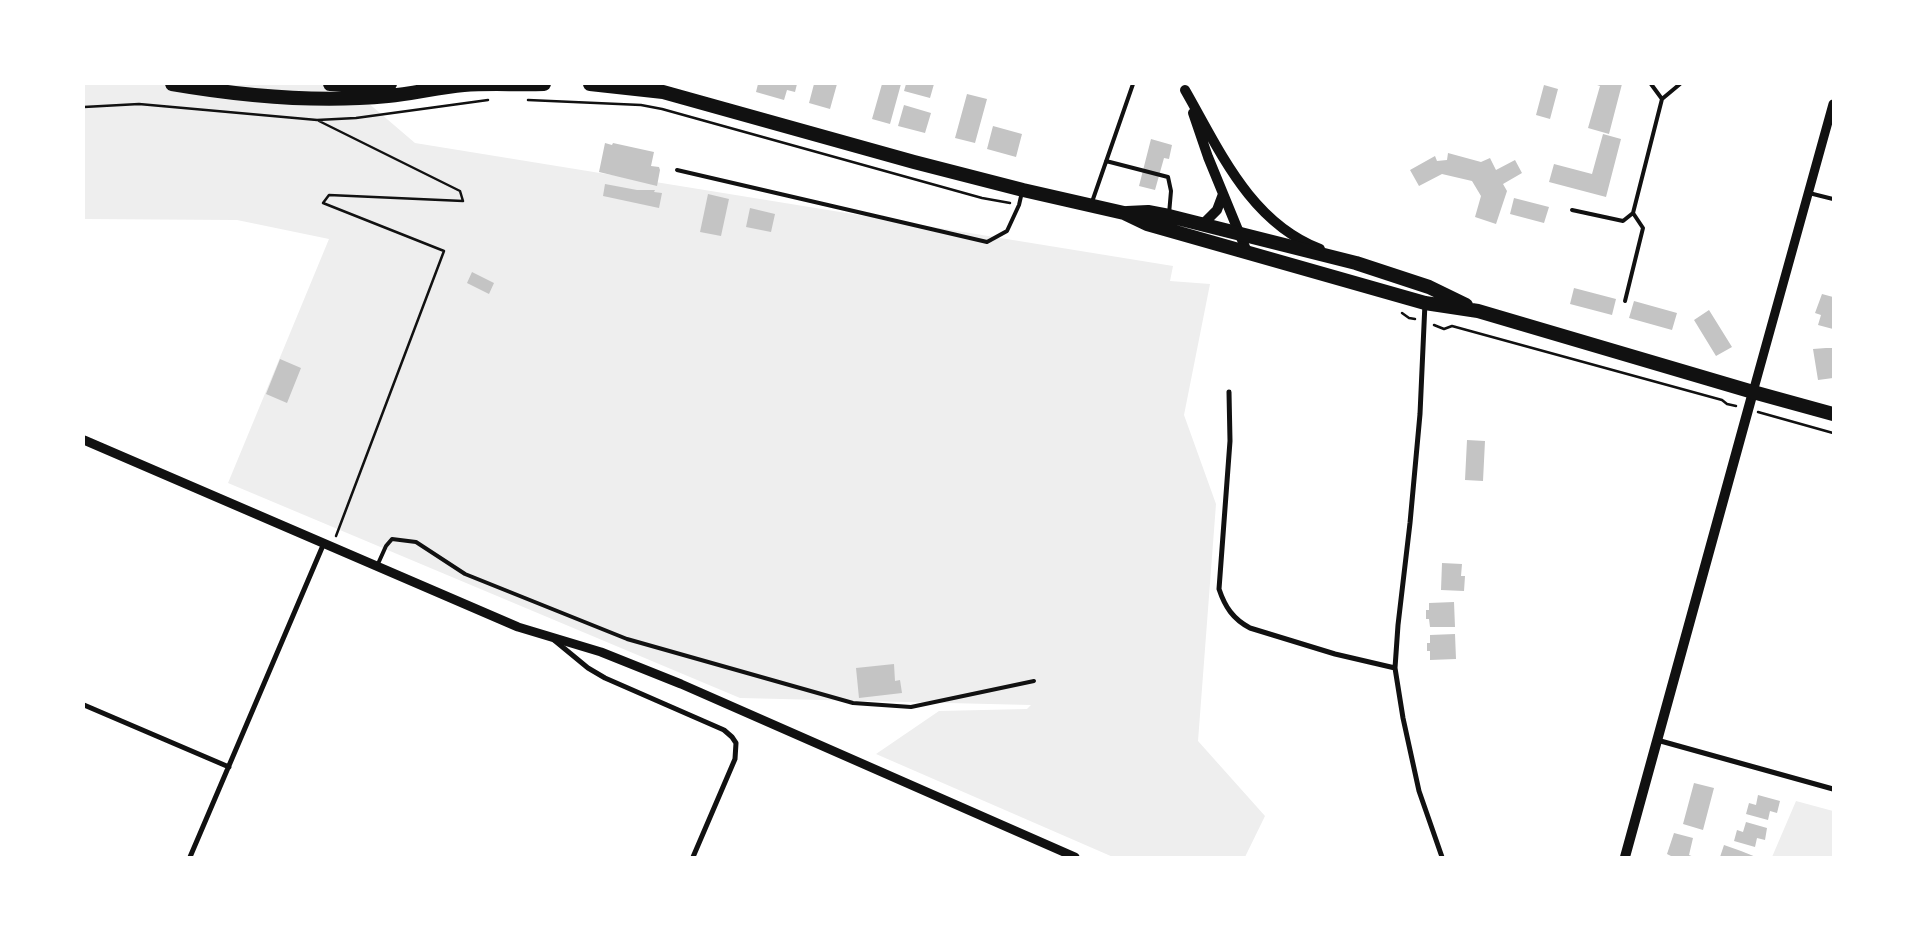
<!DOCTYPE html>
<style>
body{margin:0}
#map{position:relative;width:1917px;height:941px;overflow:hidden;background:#fff;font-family:Poppins,sans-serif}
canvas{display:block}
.frame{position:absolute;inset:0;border:85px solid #fff;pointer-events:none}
</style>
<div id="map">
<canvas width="1917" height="941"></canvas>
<div class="frame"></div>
</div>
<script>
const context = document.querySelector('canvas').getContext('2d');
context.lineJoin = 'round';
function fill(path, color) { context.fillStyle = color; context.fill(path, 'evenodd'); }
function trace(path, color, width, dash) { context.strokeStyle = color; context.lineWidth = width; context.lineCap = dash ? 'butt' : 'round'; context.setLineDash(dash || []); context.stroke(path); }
const green = new Path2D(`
 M84,84H346L415,143L1173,266L1170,281L1210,284L1184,415L1216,504L1198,741L1265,816L1245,857H1113L876,754L939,711L1027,709L1031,705L740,698L228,483L329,239L237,220L84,219Z
 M1796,801L1833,811V857H1772Z`);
const building = new Path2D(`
 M758,84H797L795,92L787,90L784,100L756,92Z
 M814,84H837L830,109L809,103Z
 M882,84H901L890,124L872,119Z
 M906,84H934L930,98L904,91Z
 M1594,84H1622L1609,134L1588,128L1600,86Z
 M1544,85L1558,89L1550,119L1536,115Z
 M967,94L987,99L975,143L955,138Z
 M904,105L931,113L925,133L898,126Z
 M993,126L1022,134L1016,157L987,149Z
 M1603,134L1621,139L1606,197L1549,182L1554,164L1592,174Z
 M1151,139L1172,145L1169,159L1164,158L1155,190L1139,186Z
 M605,143L612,145L613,143L654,152L651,166L659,167L660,170L657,186L599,172Z
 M1448,153L1481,162L1490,158L1496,170L1515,160L1522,173L1503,184L1507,191L1496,224L1475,217L1481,196L1472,181L1442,174L1419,186L1410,170L1435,156L1437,161L1447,160Z
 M605,184L637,190H655L654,192L662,193L659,208L603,196Z
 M708,194L729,199L721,236L700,232Z
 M1514,198L1549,207L1544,223L1510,214Z
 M750,208L775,214L771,232L746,227Z
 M472,272L494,283L489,294L467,283Z
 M1574,288L1616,299L1612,315L1570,304Z
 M1822,294L1833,297V329L1818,325L1821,315L1815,313Z
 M1634,301L1677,313L1672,330L1629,318Z
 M1709,310L1732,347L1716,356L1694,320Z
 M1826,348H1833V378L1818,380L1813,349Z
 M280,359L301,368L287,403L266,394Z
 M1467,440L1485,441L1483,481L1465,480Z
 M1442,563L1462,564L1461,576H1465L1464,591L1441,590Z
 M1454,602L1455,627H1430L1429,619H1426V610H1429V603Z
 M1455,634L1456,659L1430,660V651H1427V643H1430V635Z
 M894,664L895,681L900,680L902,693L859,698L856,668Z
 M1694,783L1714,788L1703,830L1683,824Z
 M1758,795L1780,801L1777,813L1770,811L1768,820L1746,814L1749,803L1756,805Z
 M1746,822L1767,828L1765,840L1757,838L1755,847L1734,841L1737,830L1743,832Z
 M1674,833L1693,838L1689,855L1694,857H1673L1667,854Z
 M1724,845L1741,851L1756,857H1720Z`);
const path = new Path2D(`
 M528,100L641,105L662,109L982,198L1010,203
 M84,107L139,104L317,120L356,118L488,100
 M319,121L460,191L463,201L329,195L323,203L444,251L336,536
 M1402,313L1409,318L1415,319
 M1434,325L1444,329L1452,326L1722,400L1727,404L1736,406
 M1758,412L1833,433`);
const service = new Path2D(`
 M1662,99L1680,84
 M1106,161L1168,177L1171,191L1169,214
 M677,170L987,242L1007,231L1019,205L1022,192
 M1809,193L1833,199
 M1092,202L1133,84
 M1572,210L1623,221L1633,213L1662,99L1651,84
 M1625,301L1643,228L1633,213
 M377,566L386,546L392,539L416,542L465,574L627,639L853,703L911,707L1034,681`);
const minor = new Path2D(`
 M1425,303L1420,414L1410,523L1398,625L1395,668L1403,718L1419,791L1442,857
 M1229,392L1230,441L1219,589C1225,607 1233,619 1250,628L1335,654L1395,668
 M554,640L588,668L605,678L724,730L732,737L736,743L735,759L693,857
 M84,705L229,767
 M1657,740L1833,789
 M190,857L324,543`);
const tertiary = new Path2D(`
 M1753,392L1833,104
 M84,440L518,627L601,652L681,684L1075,857`);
const secondary = new Path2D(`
 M1185,90C1220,151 1250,222 1320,249
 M1193,113L1208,157L1247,252
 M1202,225L1217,210L1223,194
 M1625,857L1753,392`);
const trunk = new Path2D(`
 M172,84C242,96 316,103 388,96C413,94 438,87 464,85C490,83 517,85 544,84
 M330,84L362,86L390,84
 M590,84L663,92L914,162L1023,190L1124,213L1147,224L1425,303L1478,311L1753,392L1833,414
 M1127,213L1148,212L1169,216L1356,263L1429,287L1466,305`);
fill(green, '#eee');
fill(building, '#c4c4c4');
trace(path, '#111', 2.5);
trace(service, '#111', 4);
trace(minor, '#111', 5);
trace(tertiary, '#111', 9);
trace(secondary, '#111', 10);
trace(trunk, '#111', 14);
</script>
